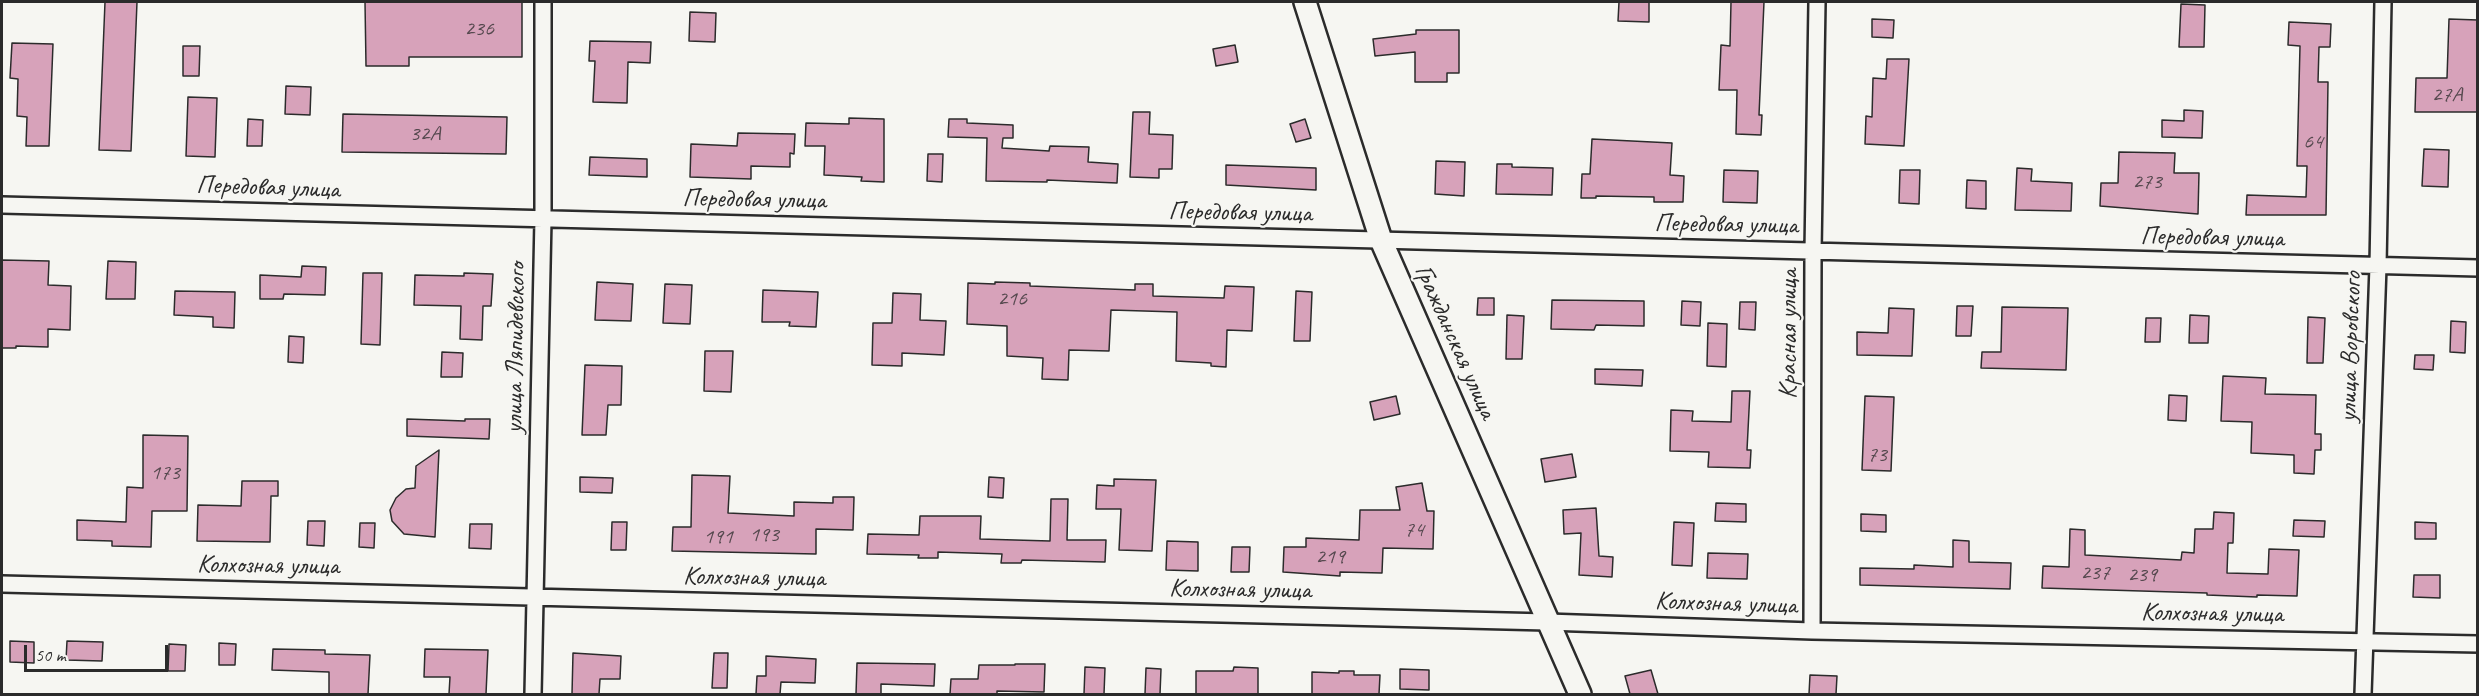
<!DOCTYPE html>
<meta charset="utf-8">
<style>
body{margin:0}
#map{position:relative;width:2479px;height:696px;overflow:hidden;background:#f6f6f2;font-family:Caveat,sans-serif}
canvas{display:block}
.frame{position:absolute;inset:0;border:3px solid #2b2b2b;pointer-events:none}
.scale{position:absolute;left:24px;top:645px;width:144px;height:27px;box-sizing:border-box;border:3px solid #2b2b2b;border-top:0;padding-left:8px;font-size:18px;line-height:21px;white-space:nowrap;color:#2b2b2b;-webkit-text-stroke:4px #f6f6f2;paint-order:stroke}
</style>
<div id="map">
<canvas width="2479" height="696"></canvas>
<div class="frame"></div>
<div class="scale">50 m</div>
</div>
<script>
const context = document.querySelector('canvas').getContext('2d');
context.lineJoin = 'round';
function fill(path, color) { context.fillStyle = color; context.fill(path, 'evenodd'); }
function trace(path, color, width, dash) { context.strokeStyle = color; context.lineWidth = width; context.lineCap = dash ? 'butt' : 'round'; context.setLineDash(dash || []); context.stroke(path); }
function label(font, color, halo, rows, align = 'center') {
  context.font = font + ' Caveat,sans-serif'; context.lineWidth = 4.5; context.setLineDash([]); context.textBaseline = 'middle'; context.strokeStyle = halo; context.fillStyle = color; for (const [text, x, y, turn = 0] of rows) {
    context.save(); context.translate(x, y); context.rotate((+turn || 0) * Math.PI / 180); context.textAlign = isNaN(turn) ? turn : align; if (halo) context.strokeText(text, 0, 0); context.fillText(text, 0, 0); context.restore();
  }
}
const building = new Path2D(`
 M105,2H137L131,151L99,150Z
 M365,2H522V57H409V66H366Z
 M1619,2H1649V22L1618,21Z
 M1731,2H1764L1759,115H1762L1761,135L1736,134L1737,90H1719L1721,45L1730,46Z
 M2181,4L2205,5L2204,47H2179Z
 M690,12L716,13L715,42L689,41Z
 M1872,19L1894,20L1893,38L1872,37Z
 M2449,19L2478,20V112H2415L2416,78H2447Z
 M2289,22L2331,24L2330,47H2319L2318,82H2328L2326,215H2246L2247,195L2306,197L2307,166H2297L2300,46L2288,45Z
 M1416,30H1459V73H1447V82H1415V52L1375,56L1373,39L1416,34Z
 M590,41L651,42L650,63L628,62L627,103L593,102L595,61H589Z
 M12,43L53,44L49,146H26L27,117L17,116L18,79L10,78Z
 M1235,45L1238,62L1216,66L1213,49Z
 M183,46H200L199,76H183Z
 M1887,59H1909L1904,146L1865,144L1866,116L1872,117L1873,78L1886,79Z
 M286,86L311,87L310,115L285,114Z
 M188,97L217,98L215,157L186,156Z
 M2184,110L2203,111L2202,138L2162,137V120L2184,121Z
 M1133,112H1150L1149,134L1173,135L1172,169H1159V178L1130,177Z
 M343,114L507,117L506,154L342,152Z
 M849,118L884,119V182L861,181L862,177L824,175L825,146H805L806,123L849,124Z
 M248,119L263,120L262,146H247Z
 M949,119H967V123L1013,125V138H1003L1002,148L1049,151L1050,146L1089,147L1088,162L1118,164L1117,183L1047,180V182L986,181L987,138L948,137Z
 M1305,119L1311,138L1296,142L1290,124Z
 M738,133L795,134L794,154L790,153V167L751,166V179L690,177L691,144L737,146Z
 M1592,139L1672,143L1670,175L1684,176L1683,202H1654V197L1596,196V198H1581L1582,174H1590Z
 M2424,149L2449,150L2448,187L2422,186Z
 M2119,152L2175,153L2174,173H2199L2198,214L2100,206L2101,183H2118Z
 M928,154H943L942,182L927,181Z
 M590,157L647,159V177L589,175Z
 M1436,161L1465,162L1464,196L1435,194Z
 M1497,164H1512V167L1553,168L1552,195L1496,194Z
 M1226,165L1316,168V190L1226,185Z
 M2017,168L2032,169L2031,181L2072,183L2071,211L2015,210Z
 M1724,170L1758,171L1757,203L1723,202Z
 M1900,170H1920L1919,204L1899,203Z
 M1967,180L1986,181V209L1966,208Z
 M2,260L49,261L48,285L71,286L70,330L48,329V347L16,346V348H2Z
 M108,261L136,262L135,299H106Z
 M302,266L326,267L325,295L284,294L283,299H260V275L301,277Z
 M363,273H382L380,345L361,344Z
 M464,273L493,274L491,306H483L482,340L460,339L461,306L414,305L415,275L464,276Z
 M597,282L633,284L631,321L595,320Z
 M995,282L1030,283V286L1135,290V284H1153V296L1224,298L1225,286L1254,287L1252,331L1227,330L1226,367L1211,366V363L1176,361L1177,312L1111,310L1109,351L1069,350L1068,380L1042,379L1043,358L1007,356V326L967,324L968,283L995,284Z
 M665,284L692,285L690,324L663,323Z
 M763,290L818,292L816,327L789,326L790,322H762Z
 M175,291L235,292L234,328L213,327V317L174,315Z
 M1296,291L1312,292L1310,341H1294Z
 M893,293L921,294L920,320L946,321L944,355L902,353V366L872,365L873,323H892Z
 M1478,298H1494V315H1477Z
 M1552,300L1644,301V326L1596,325L1594,330L1551,329Z
 M1682,301L1701,302L1700,326L1681,325Z
 M1740,302H1756L1755,330L1739,329Z
 M1957,306H1973L1971,336H1956Z
 M2002,307L2068,308L2066,370L1981,368L1982,352H2001Z
 M1889,308L1914,309L1912,356L1857,355V332L1888,333Z
 M1507,315L1524,316L1522,359H1506Z
 M2190,315L2209,316L2208,343H2189Z
 M2308,317L2325,318L2323,363H2307Z
 M2146,318H2161L2160,342H2145Z
 M2451,321L2466,322L2465,353L2450,352Z
 M1708,323L1727,324L1726,367L1707,366Z
 M289,336L304,337L303,363L288,362Z
 M705,351H733L731,392L704,391Z
 M442,352L463,353L462,377H441Z
 M2415,355H2434L2433,370L2414,369Z
 M585,365L622,366L621,405H608L606,435H582Z
 M1595,369L1643,370L1642,386L1595,384Z
 M2223,376L2266,378L2265,394L2316,395L2315,434H2321V450H2315L2314,474L2294,473V455L2251,453L2252,422L2221,421Z
 M1732,391H1750L1747,450H1751L1750,468L1708,467L1709,452L1670,451L1671,410L1693,411L1692,421L1731,422Z
 M2169,395L2187,396L2186,421L2168,420Z
 M1396,396L1400,414L1374,420L1370,402Z
 M1865,396L1894,397L1891,471L1862,470Z
 M407,419L465,421V419H490L489,439L407,436Z
 M143,435L188,436L187,511H152L151,547L112,546V541L77,540V520L126,522L127,487L143,488Z
 M439,450L435,537L404,534L392,521L390,510L396,498L406,489L415,488L416,466Z
 M1572,454L1576,477L1545,482L1541,459Z
 M692,475L730,476L728,513L794,516V502L833,503V497H854L853,530L816,529V554L672,551L673,527H691Z
 M580,477L613,478L612,493L580,492Z
 M989,477L1004,478L1003,498L988,497Z
 M1114,479L1156,480L1152,551L1119,550L1121,509H1096L1097,485L1114,486Z
 M242,481H278V496H271L270,542L197,541L198,505L241,506Z
 M1422,483L1427,511H1434L1433,549L1383,548L1382,573L1340,572V576L1283,572L1284,547H1306V538L1359,540L1360,510H1400L1396,487Z
 M1051,499H1068L1067,540H1106L1105,562L1022,560L1021,563H1001L1002,554L938,552V558H918L919,555L867,554L868,534L919,535L920,516H981L980,539L1050,541Z
 M1716,503L1746,504V522L1715,521Z
 M1596,508L1599,556L1613,557L1612,577L1579,575L1581,533L1564,534L1563,510Z
 M2214,512L2234,513L2233,543H2228L2227,573L2268,574L2269,549L2299,550L2297,596L2257,595V597L2207,595V593L2042,588L2043,566L2069,567L2070,529L2085,530V555L2181,560L2182,552L2194,553L2195,529H2213Z
 M1861,514L1886,515V532L1861,531Z
 M2294,520L2325,521L2324,537L2293,536Z
 M308,521H325L324,546L307,545Z
 M612,522H627L626,550H611Z
 M1674,522L1694,523L1692,566L1672,565Z
 M2415,522L2436,523V539H2415Z
 M360,523H375L374,548L359,547Z
 M470,524H492L491,549L469,548Z
 M1953,540L1969,541V562L2011,563L2010,589L1860,585V568L1914,569V565L1953,567Z
 M1167,541L1198,542V571L1166,570Z
 M1232,547H1250L1249,572H1231Z
 M1708,553L1748,554L1747,579L1707,578Z
 M2414,575H2440V598L2413,597Z
 M10,641L34,642V663L10,662Z
 M67,641L103,642L102,661L66,660Z
 M219,643L236,644L235,665H219Z
 M169,644L186,645L185,671H168Z
 M273,649L325,650V654L370,655L368,694H329V672L272,670Z
 M425,649L488,650L486,694H449L450,677H424Z
 M573,653L621,656L620,679H600L599,694H572Z
 M714,653H728L727,688H712Z
 M766,656L816,659L815,683L781,682L780,694H756L757,676H766Z
 M857,663L935,664L934,686L881,684V694H856Z
 M1015,664H1045L1044,692L997,691V694H950L951,679H978L979,665H1015Z
 M1085,667L1105,668L1104,694H1084Z
 M1234,667L1258,668V694H1196V671H1233Z
 M1146,668L1161,669L1160,694H1145Z
 M1400,669L1429,670V690L1400,689Z
 M1651,670L1658,694H1630L1625,676Z
 M1339,671H1354V675H1380L1379,694H1312V672L1339,673Z
 M1810,675L1837,676L1836,694H1809Z`);
const street = new Path2D(`
 M2,205L2478,268
 M2,584L1547,622L1812,631L2478,644
 M1812,631L1813,251L1817,2
 M533,694L543,219V2
 M2363,694L2378,266L2383,2`);
const secondary = new Path2D(`
 M1305,2L1381,240L1580,694`);
const numberNames = [
 ["236",479,29],
 ["27А",2447,95],
 ["32А",425,134],
 ["64",2313,142],
 ["273",2147,182],
 ["216",1012,299],
 ["73",1877,455],
 ["173",165,473],
 ["74",1414,530],
 ["193",764,535],
 ["191",718,537],
 ["219",1330,557],
 ["237",2095,573],
 ["239",2142,575]
];
const streetNames = [
 ["Передовая улица",268,188,2],
 ["Передовая улица",754,200,1],
 ["Передовая улица",1240,213,1],
 ["Передовая улица",1726,225,1],
 ["Передовая улица",2212,238,1],
 ["Красная улица",1789,334,-90],
 ["Гражданская улица",1455,342,66],
 ["улица Воровского",2351,347,-88],
 ["улица Ляпидевского",516,348,-89],
 ["Колхозная улица",268,566,1],
 ["Колхозная улица",754,578,1],
 ["Колхозная улица",1240,590,1],
 ["Колхозная улица",1726,604,2],
 ["Колхозная улица",2212,614,1]
];
fill(building, '#d7a2ba');
trace(building, '#2b2b2b', 1.5);
trace(street, '#2b2b2b', 20);
trace(secondary, '#2b2b2b', 26);
trace(street, '#f6f6f2', 15);
trace(secondary, '#f6f6f2', 21);
label('22px', '#56494f', null, numberNames);
label('26px', '#2b2b2b', '#f6f6f2', streetNames);
</script>
